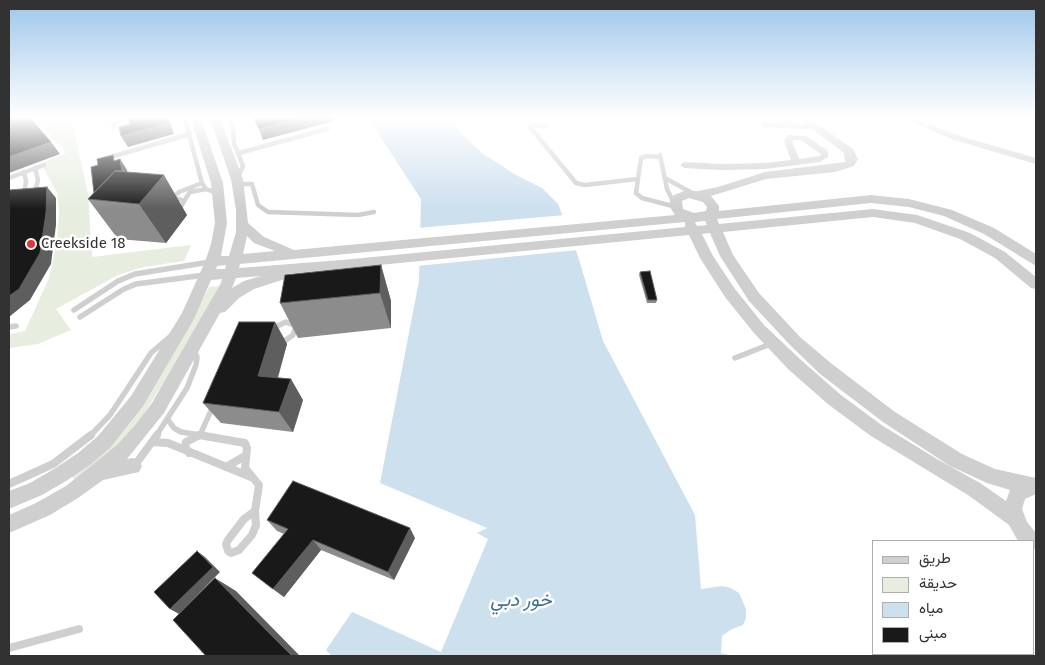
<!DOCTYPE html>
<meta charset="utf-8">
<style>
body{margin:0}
#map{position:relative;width:1045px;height:665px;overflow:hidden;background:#fff;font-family:"Fira Sans",Vazirmatn,sans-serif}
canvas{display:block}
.frame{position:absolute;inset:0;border:10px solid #323232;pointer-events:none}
.legend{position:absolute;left:872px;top:540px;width:162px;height:115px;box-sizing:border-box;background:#fff;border:1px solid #adadad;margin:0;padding:6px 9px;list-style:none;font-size:15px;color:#323232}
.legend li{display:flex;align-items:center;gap:10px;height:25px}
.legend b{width:25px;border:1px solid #adadad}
</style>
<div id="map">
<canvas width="1045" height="665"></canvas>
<div class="frame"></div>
<ul class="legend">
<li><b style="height:6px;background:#cfcfcf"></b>طريق</li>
<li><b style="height:14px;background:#e7eee0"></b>حديقة</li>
<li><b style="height:14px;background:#cce0ee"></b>مياه</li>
<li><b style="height:14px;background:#191919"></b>مبنى</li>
</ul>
</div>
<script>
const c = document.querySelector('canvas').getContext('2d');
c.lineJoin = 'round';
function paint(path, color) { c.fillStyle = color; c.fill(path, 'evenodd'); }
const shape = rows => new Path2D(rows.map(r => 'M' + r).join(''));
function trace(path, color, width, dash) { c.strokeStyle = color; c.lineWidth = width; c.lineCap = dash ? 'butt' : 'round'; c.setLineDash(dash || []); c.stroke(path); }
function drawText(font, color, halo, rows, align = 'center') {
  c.font = font + ' "Fira Sans",Vazirmatn,sans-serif'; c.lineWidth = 5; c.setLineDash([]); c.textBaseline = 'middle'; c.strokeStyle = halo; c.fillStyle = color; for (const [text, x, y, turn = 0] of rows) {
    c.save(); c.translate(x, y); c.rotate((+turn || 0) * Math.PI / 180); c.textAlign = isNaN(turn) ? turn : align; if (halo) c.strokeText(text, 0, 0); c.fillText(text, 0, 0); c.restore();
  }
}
const green = shape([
 [26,116,71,116,88,194,92,257,191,245,184,261,144,267,118,275,56,309,71,330,38,344,9,348,9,334,25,331,49,278,57,241,59,211,57,193,41,163,66,153,43,127],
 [219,286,188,345,136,426,114,451,76,481,71,476,197,310,209,287]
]);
const water = shape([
 [367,116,451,116,461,133,482,153,516,175,542,188,558,204,578,256,603,341,695,515,701,589,722,586,731,588,739,593,746,609,746,618,743,625,732,629,722,636,721,653,732,656,332,656,326,650,352,612,441,652,488,539,477,533,487,528,380,483,419,281,421,199]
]);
const pier = shape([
 [565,215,578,250,417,266,418,228]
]);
const serviceFar2 = shape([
 [184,116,202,183,206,189,219,194],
 [228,116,233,128,234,143,243,166,237,179],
 [773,116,782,126],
 [786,123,797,116],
 [764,125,816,127],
 [546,126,533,125,530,127,576,183,585,185,637,179],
 [113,127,115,122,138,116],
 [239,153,327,129],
 [660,155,667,189,675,205],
 [114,156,190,134],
 [660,157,647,156,641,158,636,193,642,198,676,207],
 [24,172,26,181,24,196],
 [9,178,44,165],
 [665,178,694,194],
 [238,184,252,184,258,205,268,212,358,215,374,212],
 [34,195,38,180,35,168],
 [171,199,179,192,202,183],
 [179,199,184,201,181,207,174,210,166,208,169,201,179,199],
 [184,201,190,192,206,189]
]);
const serviceFar1 = shape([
 [74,310,118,281,135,274,210,262],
 [80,317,124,289,136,284,205,275],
 [9,327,16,326],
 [271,329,286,322,296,326,293,335,286,340,279,340],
 [735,358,773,343],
 [168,420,174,428,181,432,206,436],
 [90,436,110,415,151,353,172,335],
 [156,436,187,388,196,365,197,357,194,351],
 [197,436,200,435,213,406]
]);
const service = shape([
 [199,435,245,443,247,448,245,468,259,485,255,511],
 [153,442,168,443,251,477],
 [189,453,185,446,186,442,200,435],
 [135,465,157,435],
 [226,467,245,456],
 [9,484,53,464,91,435],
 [255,511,256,525,252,535,239,550,231,553,228,551,226,544,228,540,244,519,255,511],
 [9,648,79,629]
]);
const minor = shape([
 [898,116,908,116,960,136,1036,158,1036,164,954,140,898,116],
 [788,135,806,136,828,151,828,157,820,162,765,169,722,170,684,168,680,165,684,162,722,164,765,163,791,160,784,141,788,135],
 [793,140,801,140,821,154,820,156,799,159,792,141,793,140]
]);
const tertiary = shape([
 [190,116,200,116,223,183,227,223,221,256,229,256,236,232,236,210,231,179,209,116,219,116,243,179,248,223,264,237,294,250,675,215,670,207,670,201,674,195,684,191,698,191,718,187,765,172,845,162,844,153,795,116,806,116,853,149,858,159,854,166,835,172,766,179,711,196,719,206,719,211,871,195,909,199,952,210,994,228,1036,254,1036,266,984,234,944,216,909,207,871,203,717,219,719,224,873,209,917,215,970,233,1005,252,1036,277,1036,289,1031,288,995,258,960,239,915,223,873,217,723,232,733,255,759,293,800,337,832,364,895,412,962,454,995,469,1036,478,1036,494,1025,499,1022,509,1027,522,1036,533,1036,548,1034,549,1034,541,1018,541,1009,525,968,495,871,436,829,405,789,370,754,333,725,297,700,258,689,235,286,274,285,279,254,289,239,298,225,312,220,313,164,413,127,459,133,458,139,460,142,466,139,472,103,480,78,498,50,515,9,533,9,515,36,503,66,486,117,445,136,424,152,403,221,283,222,279,211,280,194,319,143,406,110,448,90,465,66,481,42,495,9,509,9,491,30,483,54,469,78,453,98,436,131,396,182,313,205,262,211,244,215,223,211,183,190,116],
 [689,198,703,202,707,207,706,211,694,213,683,209,682,201,689,198],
 [705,221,707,225,697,226,695,222,705,221],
 [685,222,685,227,342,260,239,268,240,264,685,222],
 [710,233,720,256,749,301,790,345,820,374,883,422,950,466,987,483,1010,490,1006,501,980,483,937,459,883,426,841,395,801,360,764,325,735,289,713,256,702,234,710,233],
 [247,236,254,243,275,251,243,254,247,236],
 [226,265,225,269,216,269,217,266,226,265],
 [261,276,244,281,232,288,236,278,261,276]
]);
const wall = shape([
 [120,159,127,170,127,172,187,215,166,243,118,239,88,199,94,193,117,160],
 [381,265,391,301,391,328,298,338,280,303],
 [640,272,657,300,656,303,647,303,639,275],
 [275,322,287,344,278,378,303,400,293,432,221,423,203,403],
 [267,520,415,538,394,580,321,550,284,597,252,573,284,534,277,531]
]);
const shadedWall = shape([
 [165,116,168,116,174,134,128,147,121,136],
 [307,116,332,116,334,121,263,140,259,129],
 [51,142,60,154,9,173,9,157],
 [120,159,127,170,132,203,118,202],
 [164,175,187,215,166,243,139,204],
 [47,187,56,198,56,225,51,264,30,300,9,317,9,296],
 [381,265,391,301,391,328,380,293],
 [275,322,287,344,272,397,258,376],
 [291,379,303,400,293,432,279,412],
 [410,528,415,538,394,580,388,572],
 [313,540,321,550,284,597,273,589],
 [197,551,205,557,220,572,179,614,170,609],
 [215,578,236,591,300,656,292,656]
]);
const building = shape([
 [9,116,25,116,32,120,51,142,9,157,9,116],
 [128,116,165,116,168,123,121,136,119,127,130,124,128,116],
 [253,116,307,116,259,129,253,116],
 [113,155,114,161,120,159,122,171,115,171,94,193,91,167,98,165,97,159,113,155],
 [115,171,164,175,139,204,88,199,115,171],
 [47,187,46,213,40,253,19,289,9,296,9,190,47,187],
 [381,265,380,293,280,303,285,275,381,265],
 [650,271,657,300,648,300,640,272,650,271],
 [239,322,275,322,258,376,291,379,279,412,203,403,239,322],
 [293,481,410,528,388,572,313,540,273,589,252,573,288,529,267,520,293,481],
 [197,551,213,567,170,609,154,592,197,551],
 [215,578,292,656,206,656,173,620,215,578]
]);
const markers = [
 [31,244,5,"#ea323a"]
];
const poiNames = [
 ["Creekside 18",41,244]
];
const nearWaternames = [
 ["خور دبي",521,601]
];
paint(green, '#e7eee0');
paint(water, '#cce0ee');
paint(pier, '#fff');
trace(serviceFar2, '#cfcfcf', 4.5);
trace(serviceFar1, '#cfcfcf', 5.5);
trace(service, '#cfcfcf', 8);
paint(minor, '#cfcfcf');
paint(tertiary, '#cfcfcf');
paint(wall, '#8c8c8c');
paint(shadedWall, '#5e5e5e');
paint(building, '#191919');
trace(building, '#5e5e5e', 1);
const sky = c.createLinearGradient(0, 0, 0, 209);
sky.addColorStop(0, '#9dc6ea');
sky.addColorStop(0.56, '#fff');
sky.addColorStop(1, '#ffffff00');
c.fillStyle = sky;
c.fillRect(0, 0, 1045, 209);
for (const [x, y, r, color] of markers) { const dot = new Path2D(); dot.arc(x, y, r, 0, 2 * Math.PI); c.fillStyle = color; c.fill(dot); trace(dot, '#fff', 2); }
drawText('15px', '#323232', '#fff', poiNames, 'left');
drawText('italic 19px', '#3c7197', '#fff', nearWaternames);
</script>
